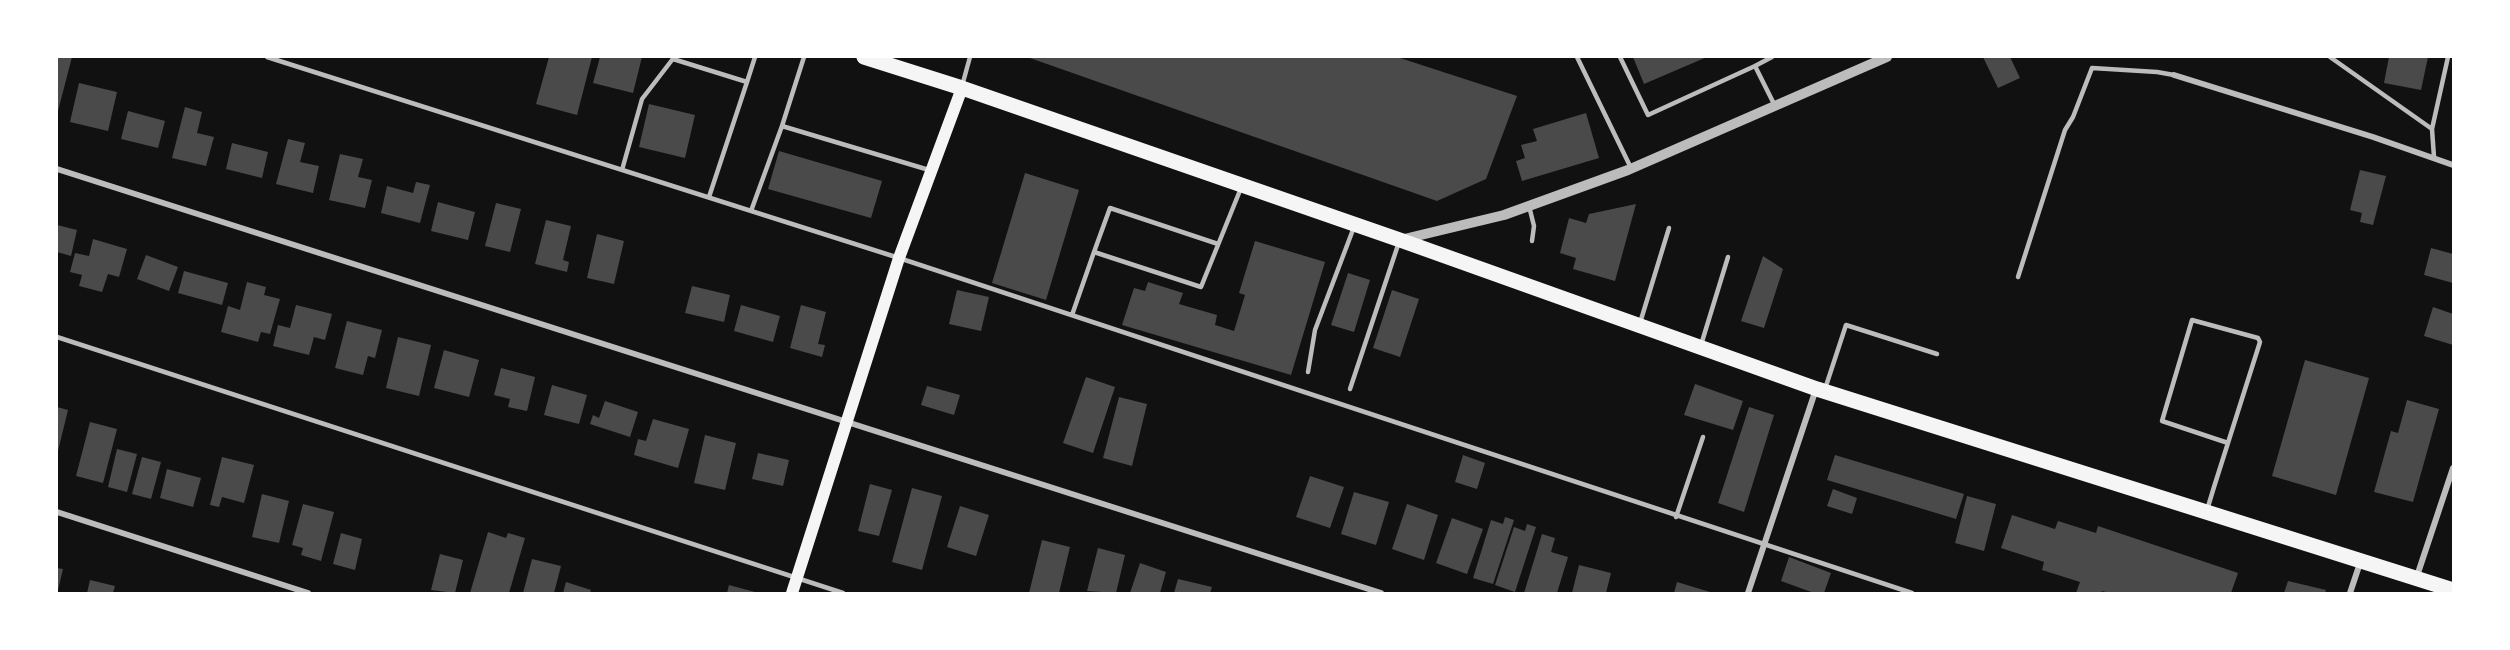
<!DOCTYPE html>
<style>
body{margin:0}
#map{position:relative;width:2510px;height:650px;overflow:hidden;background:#111;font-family:"Open Sans",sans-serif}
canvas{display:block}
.frame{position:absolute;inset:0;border:58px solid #fff;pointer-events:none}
</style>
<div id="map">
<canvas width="2510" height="650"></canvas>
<div class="frame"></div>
</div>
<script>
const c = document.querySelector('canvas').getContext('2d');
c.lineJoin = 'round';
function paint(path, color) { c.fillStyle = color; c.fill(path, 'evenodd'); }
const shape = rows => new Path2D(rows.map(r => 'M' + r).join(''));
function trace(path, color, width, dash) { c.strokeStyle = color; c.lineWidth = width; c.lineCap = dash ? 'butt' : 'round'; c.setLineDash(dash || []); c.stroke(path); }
const building = shape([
 [57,57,72,57,58,111,57,111],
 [549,57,592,57,577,115,536,104],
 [600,57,642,57,633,93,593,83],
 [1027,57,1397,57,1517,96,1486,179,1437,201],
 [1633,57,1707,57,1644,84],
 [1983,57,2010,57,2020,78,1998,88],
 [2389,57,2428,57,2421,90,2384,83],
 [79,83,117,92,108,131,70,122],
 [649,104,695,115,685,158,639,147],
 [185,107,202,112,197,133,214,137,206,166,172,158],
 [128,111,165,121,158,148,121,139],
 [1586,113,1599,158,1522,181,1516,161,1525,158,1521,145,1537,141,1533,129],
 [288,139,305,143,300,162,319,166,313,193,276,184],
 [232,143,268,152,262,178,226,169],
 [779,151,882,181,871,218,768,189],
 [340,154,363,159,358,177,372,180,365,208,329,200],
 [2360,170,2386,176,2373,225,2360,222,2362,213,2350,210],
 [1025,173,1079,190,1046,300,992,283],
 [416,182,430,185,420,223,381,213,387,186,413,193],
 [438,202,475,212,468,240,431,231],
 [496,203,521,209,510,252,485,246],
 [1636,204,1615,281,1573,269,1576,258,1560,253,1569,218,1586,223,1589,214],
 [546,220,571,226,563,260,569,262,567,272,535,264],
 [57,225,77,230,71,256,57,252],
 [597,234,624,241,614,284,587,278],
 [93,239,127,249,119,277,108,274,102,292,79,286,82,275,70,272,75,253,89,256],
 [1255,241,1325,262,1291,375,1122,325,1134,288,1145,291,1148,282,1183,293,1179,304,1217,315,1215,325,1234,331,1245,295,1239,293],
 [2431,248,2453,254,2453,283,2424,275],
 [146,255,178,267,169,291,137,279],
 [1763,256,1783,269,1764,328,1741,321],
 [184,271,228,283,222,305,178,293],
 [1348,273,1370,280,1354,332,1331,325],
 [247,282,266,287,264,295,280,299,270,334,261,332,258,342,221,332,228,306,240,310],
 [692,286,730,295,724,322,685,313],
 [957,290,989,297,981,331,949,324],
 [1392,290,1419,299,1400,357,1373,348],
 [296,305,332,314,325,340,314,337,309,355,273,346,278,325,290,328],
 [741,305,780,316,773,342,734,331],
 [801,305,826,312,818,344,825,345,822,357,790,348],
 [2433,307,2453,314,2453,345,2424,336],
 [347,321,382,330,375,358,368,356,363,375,335,368],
 [398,337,431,345,419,396,386,388],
 [444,350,479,360,469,397,434,388],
 [2305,360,2369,378,2336,495,2272,476],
 [501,368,535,377,527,411,508,407,510,399,494,395],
 [1086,377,1115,387,1093,453,1063,443],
 [1695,384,1743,401,1733,430,1684,415],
 [552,385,587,395,579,424,544,415],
 [927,386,960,395,954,415,921,405],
 [1119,397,1147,404,1132,466,1103,458],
 [2407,400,2439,409,2413,502,2374,492,2391,431,2398,433],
 [605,401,638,412,630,437,590,424,593,415,599,418],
 [57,407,68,410,58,451,57,451],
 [1749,407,1774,415,1744,512,1718,503],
 [653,419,689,429,678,468,634,455,638,439,646,441],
 [90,422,117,429,103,483,76,476],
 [705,435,736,443,725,490,694,483],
 [117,449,137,454,127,492,108,487],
 [758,453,789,460,783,486,752,479],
 [1463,455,1485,463,1477,489,1455,482],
 [1835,455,1964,494,1956,519,1827,480],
 [142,457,161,462,151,499,132,494],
 [222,457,254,465,244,503,222,497,219,507,210,505],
 [167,469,201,478,193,507,160,498],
 [1310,476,1344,487,1330,528,1296,517],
 [870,484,892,490,879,536,858,531],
 [912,488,942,496,922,570,892,562],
 [1833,489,1857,498,1852,514,1827,506],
 [1354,492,1389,502,1376,545,1341,534],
 [262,494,289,501,279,543,252,537],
 [1967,496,1996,504,1984,551,1955,543],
 [303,504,334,512,321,561,301,555,303,548,292,545],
 [1407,504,1438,515,1424,560,1392,549],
 [960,506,989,515,976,556,947,547],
 [2012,515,2055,529,2058,521,2096,533,2098,526,2238,573,2231,593,2109,593,2102,591,2101,593,2076,593,2080,582,2042,570,2044,562,2001,548],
 [1505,517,1514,520,1493,584,1473,578,1491,520,1503,524],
 [1452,518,1483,529,1467,574,1436,563],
 [1527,524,1536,527,1515,592,1495,585,1514,527,1525,531],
 [488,532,506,538,508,533,525,538,509,593,470,593],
 [341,533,362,539,355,570,333,564],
 [1542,534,1555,538,1551,552,1568,557,1557,593,1524,593],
 [1042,540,1070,547,1059,593,1029,593],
 [1098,548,1125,555,1116,593,1087,591],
 [440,554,463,560,455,593,431,590],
 [1789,557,1831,573,1824,593,1814,593,1781,581],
 [532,559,561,566,554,593,523,593],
 [1140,563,1166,572,1160,593,1130,593],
 [1579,565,1611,573,1606,593,1572,593],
 [57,568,63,569,58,590,57,590],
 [1178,579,1212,587,1210,593,1174,593],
 [90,580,115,586,113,593,87,593],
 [2288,581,2326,590,2325,593,2284,593],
 [566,582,591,590,590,593,563,593],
 [1677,582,1710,592,1710,593,1674,593],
 [729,585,755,592,755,593,727,593]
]);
const service = shape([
 [267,57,899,258,1912,593],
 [804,57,782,126,929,170],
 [1577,57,1631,168],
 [1620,57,1648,115,1755,66,1775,106],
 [2330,57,2432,129,2434,157],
 [673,59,747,82,755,57],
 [1755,66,1772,57],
 [962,86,970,57],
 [2432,129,2448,57],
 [622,170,642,99,672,60],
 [709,197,747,82],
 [1529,206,1534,226,1532,241],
 [751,211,782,126],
 [1094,252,1110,208,1218,244],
 [2018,277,2065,130,2073,117,2092,68,2157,72,2174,75],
 [1072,315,1094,252,1201,287,1241,188],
 [1640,323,1669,228],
 [57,337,843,593],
 [1701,345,1728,257],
 [1308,372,1315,330,1354,227],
 [1350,389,1399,242],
 [1825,389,1846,325,1937,354],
 [2207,510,2214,487,2260,342,2258,338,2192,320,2162,421,2228,443],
 [1676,517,1703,437]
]);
const minor = shape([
 [2174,75,2373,137,2453,165],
 [57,169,1381,593],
 [57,512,308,593],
 [2416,579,2453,468],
 [1748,593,1816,389],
 [2350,593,2360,563]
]);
const tertiary = shape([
 [1400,240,1504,215,1628,170,1887,57]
]);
const secondary = shape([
 [792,593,899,258,962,88]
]);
const primary = shape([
 [864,57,962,88,1400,240,1817,389,2453,590]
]);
paint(building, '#4a4a4a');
trace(service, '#bcbcbc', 4.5);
trace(minor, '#bcbcbc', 6);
trace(tertiary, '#bcbcbc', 10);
trace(secondary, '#f5f5f5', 12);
trace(primary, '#f5f5f5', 15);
</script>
